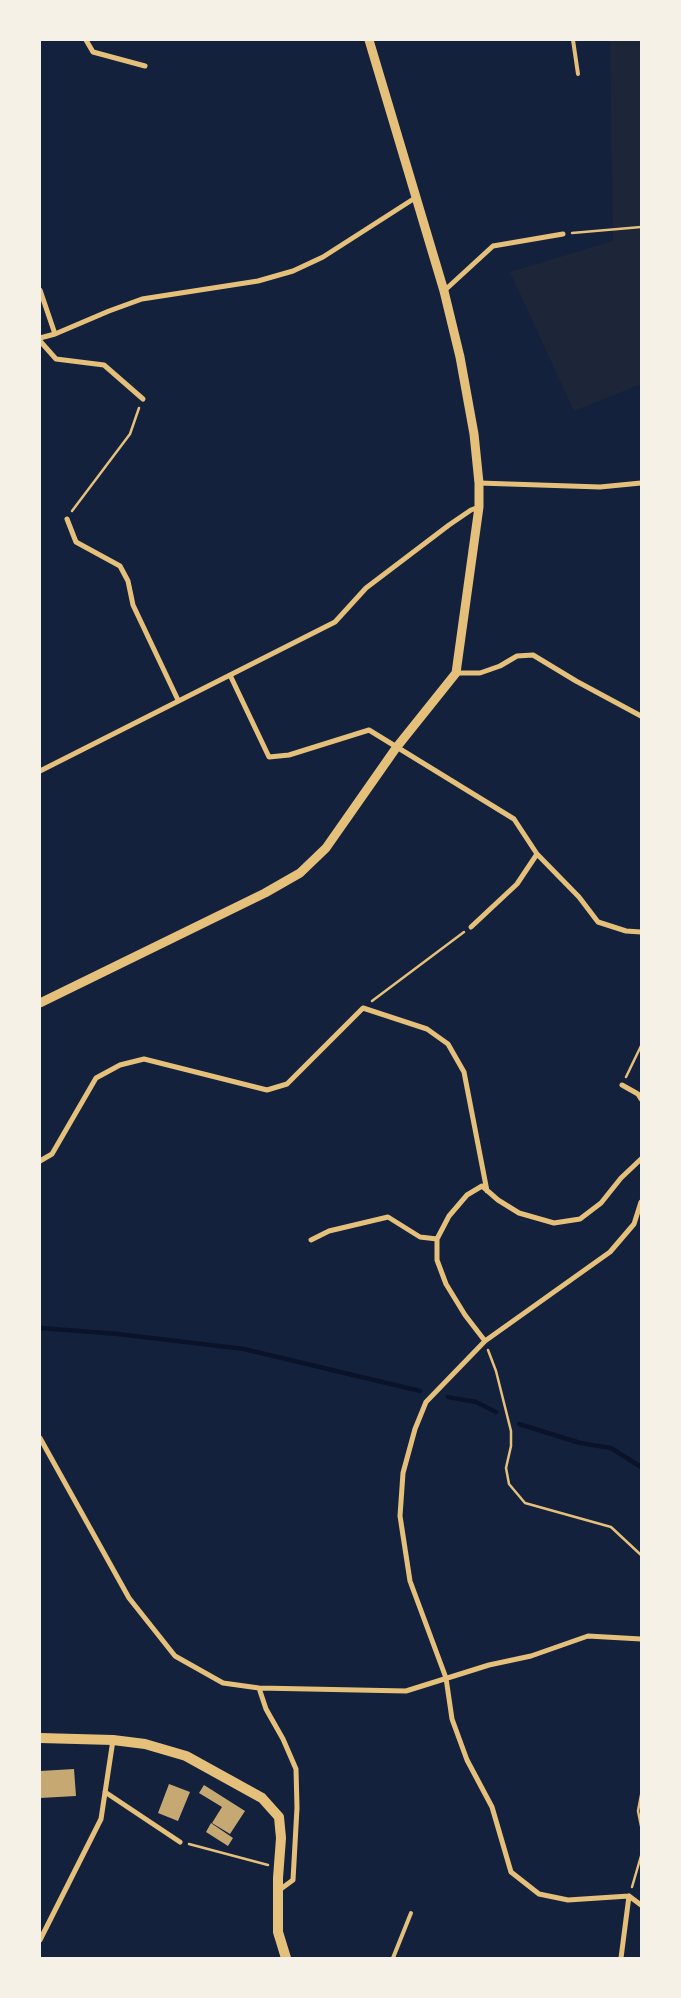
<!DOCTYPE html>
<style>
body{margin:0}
#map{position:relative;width:681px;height:1998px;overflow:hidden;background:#14213d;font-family:Cabin,sans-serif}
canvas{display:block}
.frame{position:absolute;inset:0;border:41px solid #f6f1e7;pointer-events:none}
</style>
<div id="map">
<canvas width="681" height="1998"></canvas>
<div class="frame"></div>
</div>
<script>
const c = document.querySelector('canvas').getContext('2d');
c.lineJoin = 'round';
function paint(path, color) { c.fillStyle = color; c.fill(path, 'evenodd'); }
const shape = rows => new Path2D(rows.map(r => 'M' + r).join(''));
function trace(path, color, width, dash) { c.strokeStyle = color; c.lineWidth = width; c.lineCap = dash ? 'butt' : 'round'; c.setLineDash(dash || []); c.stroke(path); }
const green = shape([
 [610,40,641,40,641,384,574,411,510,272,613,241]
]);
const stream = shape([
 [40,1328,118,1334,244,1349,420,1391],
 [448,1397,476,1402,496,1412],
 [519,1424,580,1443,611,1448,641,1467]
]);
const building = shape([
 [74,1769,76,1796,40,1798,40,1771],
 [169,1784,190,1792,178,1821,158,1813],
 [204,1785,245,1811,230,1834,212,1823,222,1807,199,1793],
 [211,1823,233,1838,228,1846,206,1832]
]);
const path = shape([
 [572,233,641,227],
 [72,511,130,434,139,408],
 [372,1001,464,932],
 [626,1077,641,1046],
 [488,1350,496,1371,511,1431,511,1446,506,1468,509,1484,525,1503,611,1527,641,1555],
 [641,1795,638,1811,641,1826],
 [189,1844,268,1865],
 [632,1887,641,1856]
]);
const service = shape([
 [573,40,578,74],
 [393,1958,411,1913]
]);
const minor = shape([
 [86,40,93,52,145,66],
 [40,290,55,334],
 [444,291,493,246,563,234],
 [40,338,55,334,109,311,142,299,258,281,293,271,323,257,415,198],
 [40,341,56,359,104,365,143,399],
 [479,483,600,487,641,483],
 [67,519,76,542,120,566,128,581,133,605,178,700],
 [456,673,480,673,500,666,517,656,533,655,576,681,641,716],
 [230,675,269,757,289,755,369,730,514,819,537,854,579,897,598,922,626,931,641,932],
 [40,771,335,622,366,588,449,525,471,510,479,507],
 [471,927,517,884,537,854],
 [622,1085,638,1094,641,1099],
 [40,1161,52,1154,96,1078,120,1065,144,1059,267,1090,287,1084,363,1008,427,1029,448,1044,464,1072,487,1191],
 [311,1240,329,1231,388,1217,420,1237,437,1239],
 [485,1341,465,1315,446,1284,437,1260,437,1239,449,1216,467,1195,482,1186,498,1200,519,1213,554,1223,580,1219,601,1203,621,1178,641,1159],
 [40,1438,129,1598,175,1656,223,1683,259,1688,406,1691,489,1665,531,1656,588,1636,641,1639],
 [259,1688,266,1709,283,1739,296,1769,297,1808,293,1880,278,1891],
 [105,1792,180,1842],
 [629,1896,568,1900,539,1894,511,1872,492,1807,467,1760,452,1719,446,1678,410,1581,400,1516,403,1473,415,1429,426,1402,485,1341,610,1252,634,1224,641,1202],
 [629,1896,641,1905],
 [40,1940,101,1819,113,1740],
 [621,1958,629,1896]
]);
const tertiary = shape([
 [40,1003,265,893,300,873,326,848,396,748,456,673,479,507,479,483,474,434,460,357,444,291,369,40]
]);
const secondary = shape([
 [40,1738,113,1740,145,1744,186,1756,262,1798,279,1817,281,1838,278,1878,278,1932,286,1958]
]);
paint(green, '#1d2539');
trace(stream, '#0b132b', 4.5);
paint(building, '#c6a872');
trace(path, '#e5c07b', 2.5);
trace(service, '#e5c07b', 4);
trace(minor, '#e5c07b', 5);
trace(tertiary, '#e5c07b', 9);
trace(secondary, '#e5c07b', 10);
</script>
